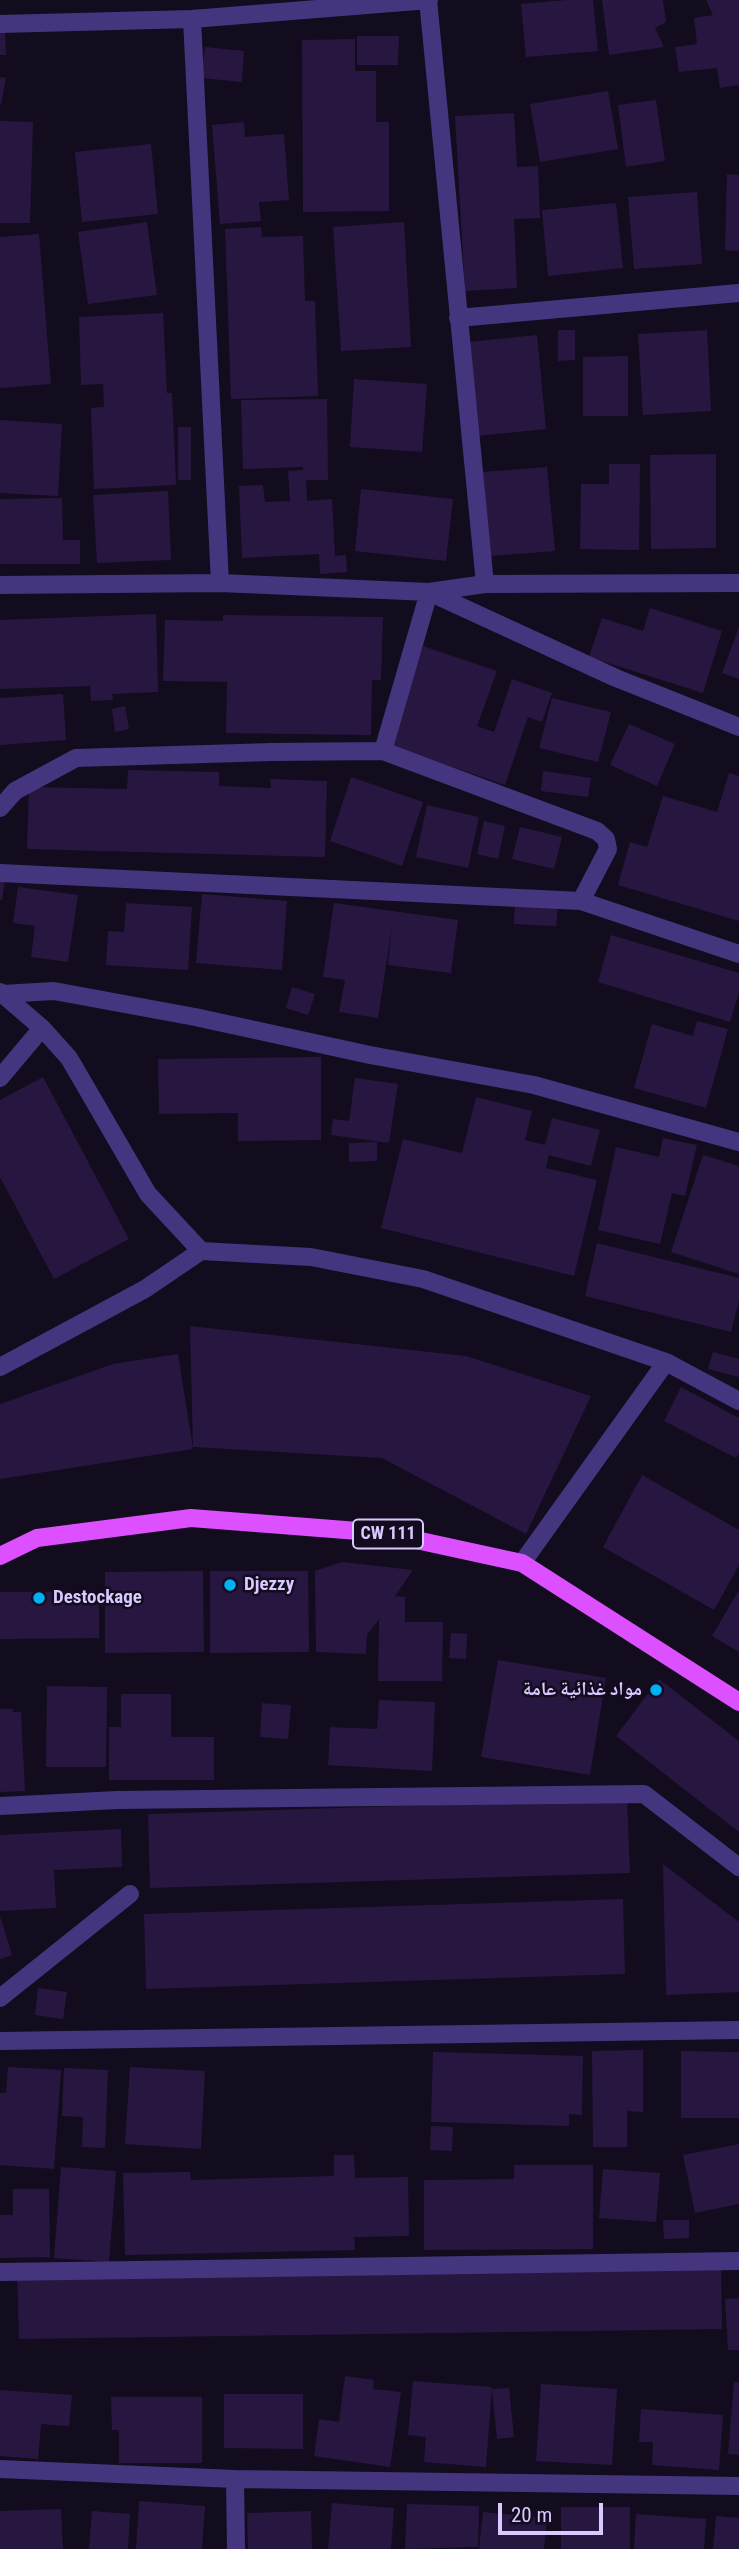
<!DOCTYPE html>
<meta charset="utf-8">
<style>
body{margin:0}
#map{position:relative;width:739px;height:2549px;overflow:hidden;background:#120c1e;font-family:"Roboto Condensed",sans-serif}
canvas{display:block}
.scale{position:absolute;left:498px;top:2503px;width:105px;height:32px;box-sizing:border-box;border:4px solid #d9c9ff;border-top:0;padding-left:9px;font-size:21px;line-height:24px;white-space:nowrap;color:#d9c9ff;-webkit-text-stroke:5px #120c1e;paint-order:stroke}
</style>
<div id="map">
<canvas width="739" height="2549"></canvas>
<div class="scale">20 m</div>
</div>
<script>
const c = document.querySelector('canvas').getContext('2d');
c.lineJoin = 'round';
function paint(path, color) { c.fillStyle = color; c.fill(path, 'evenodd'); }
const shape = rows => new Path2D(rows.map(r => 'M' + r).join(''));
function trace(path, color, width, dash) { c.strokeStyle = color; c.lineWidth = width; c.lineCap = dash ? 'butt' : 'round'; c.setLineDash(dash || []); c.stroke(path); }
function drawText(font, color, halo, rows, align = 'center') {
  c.font = font + ' "Roboto Condensed","Noto Naskh Arabic",sans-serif'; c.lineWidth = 5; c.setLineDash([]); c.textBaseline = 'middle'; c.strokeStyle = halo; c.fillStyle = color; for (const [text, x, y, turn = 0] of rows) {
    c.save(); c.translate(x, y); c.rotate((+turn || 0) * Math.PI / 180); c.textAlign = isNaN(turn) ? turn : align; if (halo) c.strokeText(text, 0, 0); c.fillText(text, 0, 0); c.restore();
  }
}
const building = shape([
 [567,0,593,0,598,51,526,57,521,4],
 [602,0,663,0,666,22,655,28,664,47,609,55],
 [706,0,739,0,739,85,720,88,717,68,679,72,675,47,697,44,694,18,713,15],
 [0,32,5,32,6,55,0,55],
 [357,36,399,36,398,65,357,65],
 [355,39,355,71,376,71,376,122,389,122,389,211,303,212,302,40],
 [205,47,244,51,242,82,201,78],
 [0,77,6,78,1,105,0,105],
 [608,91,618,149,540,162,530,104],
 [656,100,665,161,626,167,618,105],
 [514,113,517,167,538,166,540,218,514,219,517,288,465,291,455,116],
 [0,121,33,122,30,223,0,223],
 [244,122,245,137,284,134,289,200,259,202,261,221,220,224,212,125],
 [151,144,158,214,82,222,75,152],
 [727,174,739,175,739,251,725,250],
 [697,192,702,264,634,269,628,197],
 [616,203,623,268,548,276,542,210],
 [147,222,157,295,88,304,78,232],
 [404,222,411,347,341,351,333,227],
 [261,227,262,237,303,236,305,301,315,301,318,396,231,399,225,229],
 [39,234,51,384,0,388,0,237],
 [163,313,167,393,172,393,176,485,94,489,91,408,104,407,103,384,81,385,79,317],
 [558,330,575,330,575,360,558,361],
 [707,330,711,411,643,415,638,334],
 [537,335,546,429,477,436,468,342],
 [628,356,628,416,583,416,583,357],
 [354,379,427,384,422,452,350,447],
 [327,399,328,480,306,480,307,501,332,499,335,556,346,555,347,572,320,574,319,554,242,558,239,486,263,485,265,502,290,501,288,471,303,470,303,467,243,469,241,400],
 [0,420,62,424,58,496,0,493],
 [178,427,191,427,191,480,178,480],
 [716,454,716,548,651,549,650,455],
 [609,464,640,464,639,550,580,549,581,484,609,484],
 [547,467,555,551,490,556,483,472],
 [361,489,453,499,446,561,355,551],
 [168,491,171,560,97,563,93,495],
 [62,498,63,540,80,540,80,564,0,564,0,499],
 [650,608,722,631,703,693,589,657,602,618,643,631],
 [156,614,158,692,112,694,113,700,91,701,90,686,0,689,0,620],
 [223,615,383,617,381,680,372,680,371,735,226,733,227,682,163,681,165,620,223,621],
 [739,627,739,679,722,673],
 [423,646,497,671,477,726,494,732,512,679,552,693,542,722,528,717,505,785,389,745],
 [63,694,66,740,0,745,0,698],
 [552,698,611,712,598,762,539,748],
 [125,706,129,729,115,732,112,709],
 [629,724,675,744,657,786,610,765],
 [128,770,219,772,219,786,271,788,270,779,327,781,325,857,27,849,29,787,127,789],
 [543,771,591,778,588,797,541,791],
 [729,773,739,776,739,921,618,885,630,842,647,847,663,796,717,812],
 [351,777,423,802,402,866,330,841],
 [427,805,479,817,468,868,416,857],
 [484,821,505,826,498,859,477,854],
 [520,827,562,837,554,869,512,859],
 [0,878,5,879,2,900,0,900],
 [18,887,78,895,68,962,31,957,35,926,13,923],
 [202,894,287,901,282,970,196,963],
 [515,902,558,905,556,926,514,924],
 [126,903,192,907,188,970,106,965,108,931,124,932],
 [334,903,458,920,451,973,388,965,392,927,378,1018,339,1012,345,980,323,977],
 [611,935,739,973,739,992,730,1022,598,982],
 [292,987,315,994,308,1015,286,1008],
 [697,1021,728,1029,706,1108,634,1088,652,1024,693,1036],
 [321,1057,321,1140,238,1141,238,1113,159,1114,158,1059],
 [43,1077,129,1239,54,1279,0,1177,0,1100],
 [355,1078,398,1084,389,1143,331,1135,333,1119,349,1121],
 [476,1097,532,1111,525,1140,545,1145,552,1118,600,1130,591,1166,549,1155,546,1168,597,1180,574,1276,381,1228,403,1139,462,1153],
 [663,1138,697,1145,685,1196,672,1193,660,1244,598,1230,616,1147,659,1157],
 [377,1142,377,1161,349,1162,349,1143],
 [703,1155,739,1166,739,1274,671,1252],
 [597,1243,739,1278,739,1300,731,1332,585,1296],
 [190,1326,466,1356,591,1396,526,1534,382,1458,193,1447],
 [713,1352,739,1359,739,1377,708,1369],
 [178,1354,193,1449,0,1479,0,1404,113,1364],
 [681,1387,739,1418,739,1453,736,1458,664,1421],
 [642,1475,739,1530,739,1565,714,1610,603,1547],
 [342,1562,413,1570,395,1596,405,1597,405,1622,443,1622,442,1681,378,1681,379,1619,367,1635,366,1654,316,1652,315,1571],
 [203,1571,204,1652,105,1653,105,1572],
 [210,1571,308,1571,309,1652,210,1653],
 [739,1590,739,1652,712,1636],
 [0,1592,99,1592,99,1638,0,1639],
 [451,1633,467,1634,466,1659,449,1658],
 [498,1660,606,1678,590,1775,481,1757],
 [659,1679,739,1741,739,1832,616,1736],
 [47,1686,107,1687,106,1767,46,1767],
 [121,1694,171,1694,171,1737,214,1737,214,1780,109,1780,109,1727,121,1727],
 [379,1700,435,1702,432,1771,328,1765,330,1727,377,1729],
 [262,1703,291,1705,288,1739,260,1737],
 [0,1709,13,1709,13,1712,21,1712,25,1791,0,1792],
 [627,1799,630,1873,150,1888,148,1814],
 [121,1829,122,1867,54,1870,56,1908,0,1911,0,1835],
 [663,1864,739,1922,739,1992,666,1995],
 [623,1899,625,1974,146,1989,144,1914],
 [0,1916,12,1955,0,1959],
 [38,1988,67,1992,63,2019,35,2015],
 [643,2050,643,2112,627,2111,627,2147,593,2147,592,2051],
 [681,2051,739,2052,739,2118,681,2118],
 [433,2052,583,2056,582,2115,569,2114,569,2126,431,2122],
 [8,2067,61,2070,54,2169,0,2165,0,2093,6,2093],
 [130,2067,205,2071,201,2149,125,2144],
 [64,2068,108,2070,105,2148,82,2147,83,2117,62,2116],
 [431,2126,453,2127,452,2151,430,2150],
 [739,2144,739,2204,695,2213,683,2155],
 [334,2155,354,2155,355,2178,408,2177,409,2236,354,2237,355,2250,125,2255,123,2173,190,2172,191,2180,334,2176],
 [514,2165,593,2165,593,2249,424,2250,424,2180,514,2179],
 [61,2167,116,2171,109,2262,54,2258],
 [603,2169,660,2173,656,2222,599,2218],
 [13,2189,49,2189,50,2257,0,2258,0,2215,13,2215],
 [663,2220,689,2220,689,2238,664,2239],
 [721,2261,722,2329,19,2339,17,2271],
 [739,2298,739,2350,728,2350,725,2299],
 [345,2376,374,2380,373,2389,401,2392,390,2467,314,2456,319,2419,339,2422],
 [413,2381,492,2387,486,2467,424,2462,426,2437,408,2435],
 [734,2382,739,2382,739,2455,728,2454],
 [541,2384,617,2389,612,2465,536,2461],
 [509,2388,514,2437,497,2439,492,2389],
 [0,2390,72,2395,69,2426,41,2424,38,2459,0,2456],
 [224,2394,303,2394,303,2449,224,2448],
 [111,2397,202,2397,202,2463,119,2463,119,2430,112,2430],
 [641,2409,723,2415,719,2470,652,2465,653,2442,639,2442],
 [139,2501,205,2506,202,2549,136,2549],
 [332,2503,394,2508,391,2549,328,2549],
 [407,2504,479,2506,478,2547,405,2549],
 [561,2507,630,2507,630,2549,561,2549],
 [61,2509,63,2549,0,2549,0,2511],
 [92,2511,130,2514,128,2549,89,2549],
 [311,2511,312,2549,248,2549,247,2513],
 [483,2512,547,2518,544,2549,479,2549],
 [636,2514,706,2519,704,2549,634,2549],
 [716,2516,739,2518,739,2549,713,2549]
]);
const minor = shape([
 [428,0,485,584],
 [192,19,220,583],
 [0,24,192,19,429,0],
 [458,318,739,293],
 [0,585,220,583,429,592,485,584,739,583],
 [383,751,429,592,616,678,739,727],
 [0,808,15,791,76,758,272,752,383,751,597,831,606,839,608,849,581,901],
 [0,873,581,901,739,954],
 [0,992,42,1028,69,1058,148,1194,201,1251,311,1257,423,1279,666,1362,739,1401],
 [2,994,54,991,195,1017,370,1055,534,1085,739,1142],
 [0,1078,42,1028],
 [0,1367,145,1289,201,1251],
 [522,1563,666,1362],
 [0,1806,117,1800,644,1794,739,1867],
 [0,1998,130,1894],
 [0,2041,739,2030],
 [0,2272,739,2261],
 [0,2469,235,2479,739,2486],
 [235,2479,236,2549]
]);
const primary = shape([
 [0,1556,37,1538,191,1518,384,1533,522,1563,739,1702]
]);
const markers = [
 [230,1585,7,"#00b0f4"],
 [39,1598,7,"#00b0f4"],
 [656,1690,7,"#00b0f4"]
];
const shields = [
 [388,1534,70]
];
const shieldNames = [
 ["CW 111",388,1534]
];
const poiNames = [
 ["Djezzy",244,1585],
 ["Destockage",53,1598],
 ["مواد غذائية عامة",642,1690,"right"]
];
paint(building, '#271740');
trace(minor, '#45357e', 18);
trace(primary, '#dd50ff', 18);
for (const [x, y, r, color] of markers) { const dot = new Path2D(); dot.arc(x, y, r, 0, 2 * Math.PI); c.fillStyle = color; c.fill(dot); trace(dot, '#120c1e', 2.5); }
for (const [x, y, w] of shields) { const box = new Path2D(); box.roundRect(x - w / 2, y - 14.5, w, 29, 5); c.fillStyle = '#120c1e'; c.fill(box); trace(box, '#d9c9ff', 2); }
drawText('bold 18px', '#d9c9ff', null, shieldNames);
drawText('bold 19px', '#d9c9ff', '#120c1e', poiNames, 'left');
</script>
